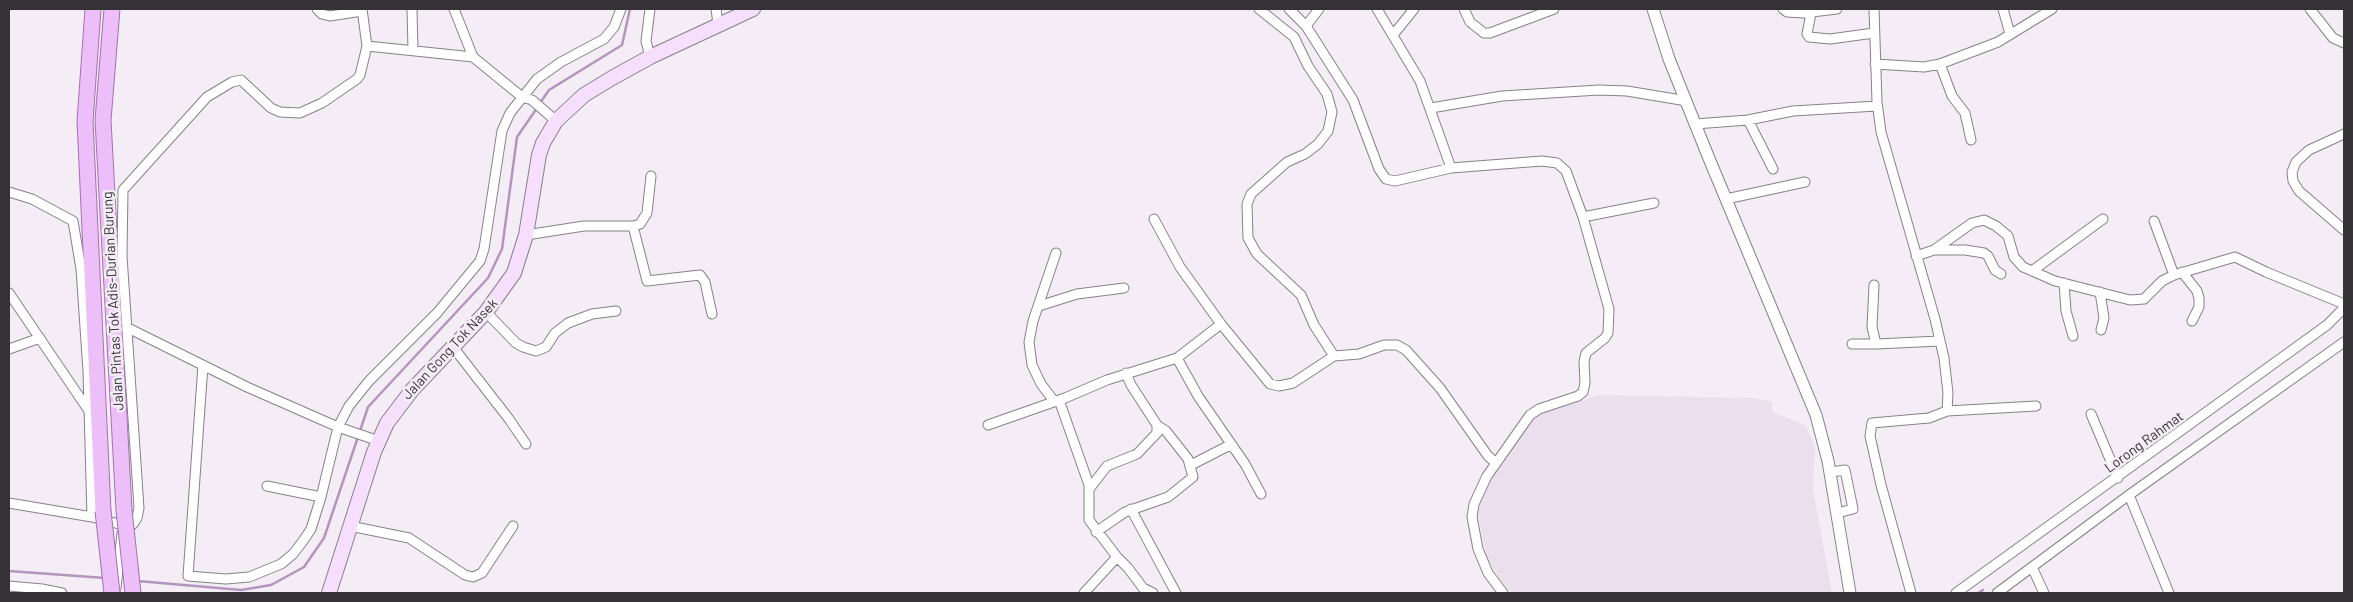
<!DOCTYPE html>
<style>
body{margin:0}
#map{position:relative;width:2353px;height:602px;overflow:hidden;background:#f4edf5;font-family:Barlow,sans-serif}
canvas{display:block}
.frame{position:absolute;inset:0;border:10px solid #353235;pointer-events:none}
</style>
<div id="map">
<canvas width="2353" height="602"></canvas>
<div class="frame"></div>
</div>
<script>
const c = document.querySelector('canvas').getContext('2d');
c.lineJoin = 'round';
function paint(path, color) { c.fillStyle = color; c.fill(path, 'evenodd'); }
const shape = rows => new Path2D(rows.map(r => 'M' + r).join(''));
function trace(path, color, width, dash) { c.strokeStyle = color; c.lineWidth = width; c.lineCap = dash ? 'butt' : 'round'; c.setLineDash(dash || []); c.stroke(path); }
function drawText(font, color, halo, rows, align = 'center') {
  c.font = font + ' Barlow,sans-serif'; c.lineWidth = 5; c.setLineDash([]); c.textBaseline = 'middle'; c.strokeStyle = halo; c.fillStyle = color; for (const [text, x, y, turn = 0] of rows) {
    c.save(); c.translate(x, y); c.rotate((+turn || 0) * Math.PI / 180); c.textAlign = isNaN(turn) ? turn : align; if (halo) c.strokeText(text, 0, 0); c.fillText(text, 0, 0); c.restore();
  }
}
const built = shape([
 [1599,395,1753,398,1772,402,1772,412,1805,425,1815,446,1813,490,1832,593,1513,593,1507,589,1487,559,1477,510,1490,476,1538,415]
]);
const stream = shape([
 [540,103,549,90,622,45,630,9],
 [9,571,105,578],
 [138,581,241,590,271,585,304,567,324,538,368,407,488,278,502,249,517,137,537,108],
 [1978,593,1983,590]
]);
const minor = shape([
 [317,9,322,14,330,16,362,11],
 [362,9,367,46,473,57],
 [412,9,413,50],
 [454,9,473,57,522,97,532,100,556,121],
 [716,9,718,24],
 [1259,9,1294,37,1308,66,1327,94,1332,112,1328,131,1318,144,1305,154,1287,162,1251,194,1247,204,1248,238,1257,254,1301,295,1314,325,1334,356],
 [1289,9,1306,26,1353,100,1379,169,1386,179,1395,181,1451,168,1542,161,1557,163,1566,171,1583,217,1609,309,1608,333,1605,338,1586,353,1584,362,1585,383,1583,392,1578,396,1539,409,1530,415,1487,476,1474,504,1472,517,1478,549,1488,573,1503,593],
 [1377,9,1420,81,1451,168],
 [1464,9,1470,22,1484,33,1490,33,1554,9],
 [1783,9,1787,12,1803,13,1837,9],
 [1874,9,1877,102,1881,132,1935,319,1944,358,1948,393,1947,411,1929,418,1872,423,1870,436,1881,485,1911,593],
 [2003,9,2010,34],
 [2310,9,2333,38,2344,43],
 [1811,13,1807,34,1809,37,1830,39,1874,33],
 [1306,26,1319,9],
 [1393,35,1414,9],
 [650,57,646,41,650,9],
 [1875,64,1924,67,1940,64,1998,42,2052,9],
 [1940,64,1952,96,1965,113,1971,140],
 [1431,108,1502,96,1599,90,1627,91,1687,101],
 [1748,120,1773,169],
 [1695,124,1748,120,1793,111,1877,106],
 [2344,134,2309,150,2296,162,2292,172,2293,181,2299,191,2344,230],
 [9,192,32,199,73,221,81,269,88,371,92,517],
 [1726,199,1805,182],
 [1583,217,1654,203],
 [1154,219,1180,267,1221,324,1270,384,1279,386,1293,383,1334,356,1359,354,1384,345,1397,345,1406,350,1440,388,1488,456,1496,463],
 [2154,221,2174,275],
 [633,226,647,281,700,275,705,282,712,314],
 [526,235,584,226,633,226,640,224,647,213,651,176],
 [1934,250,1965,250,1984,253,1988,256,1995,270,2001,274],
 [1916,256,1934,250,1972,223,1984,220,1996,226,2008,236,2014,257,2023,267,2055,281,2130,300,2144,299,2162,281,2174,275,2235,257,2266,272,2344,304],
 [2032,271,2103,219],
 [2182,272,2197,291,2199,298,2199,307,2192,321],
 [2064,283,2066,311,2073,336],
 [1874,285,1872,327,1876,344,1940,341],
 [2100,292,2104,318,2101,330],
 [9,293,89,411],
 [1039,306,1077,294,1124,288],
 [486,312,516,343,523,347,536,351,546,347,555,333,568,323,592,314,616,311],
 [128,328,247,387,338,427,379,441],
 [1852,344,1876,344],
 [453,347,509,419,526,444],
 [9,349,40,338],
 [1177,358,1198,396,1245,464,1261,494],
 [203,365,188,576,226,579,249,577,281,564,293,554,303,541,311,529,321,497,338,427,349,406,369,381,437,313,480,261,484,249,502,131,510,113,537,79,561,62,604,39,614,27,621,9],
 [1059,400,1089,485,1089,520,1117,557,1084,593],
 [1054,401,1041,384,1032,365,1029,342,1033,321,1056,253],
 [1947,411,2036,406],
 [2091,414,2118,478],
 [988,425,1065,398,1107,380,1177,358,1221,324],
 [1191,465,1230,445],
 [1830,472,1845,470,1853,509,1837,513],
 [267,486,321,497],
 [1090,488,1107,466,1137,454,1157,433,1157,425,1131,385,1126,373],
 [2129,495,2169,593],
 [9,503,92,517,123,525,116,588],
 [1131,509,1176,593],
 [124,526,129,527,133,524,137,518,139,508,122,256,123,190,207,97,232,82,241,80,271,108,280,112,300,113,322,103,357,79,360,75,367,46],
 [350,526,409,538,465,575,473,577,482,573,513,526],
 [1096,532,1125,512,1168,497,1193,477,1188,459,1166,431,1157,425],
 [1117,557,1128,568,1143,588,1153,593],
 [2032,567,2044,593],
 [9,586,42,589,62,593],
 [1956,593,2327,325,2344,308],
 [1997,593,2129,495,2344,342]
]);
const tertiary = shape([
 [1653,9,1669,59,1708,156,1816,415,1828,461,1850,593]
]);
const secondary = shape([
 [329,593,374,452,387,423,412,390,486,312,514,273,526,235,539,155,543,143,556,121,584,95,612,78,650,57,753,9]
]);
const primary = shape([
 [93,9,85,121,103,511],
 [112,9,103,120,124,510]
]);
const primaryBridge = shape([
 [124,510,133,593],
 [103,511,112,593]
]);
const streetNames = [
 ["Jalan Pintas Tok Adis-Durian Burung",113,301,-93],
 ["Jalan Gong Tok Nasek",450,349,-47],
 ["Lorong Rahmat",2144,442,-36]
];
paint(built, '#ebdfee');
trace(stream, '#b594be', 2.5);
trace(minor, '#878189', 11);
trace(tertiary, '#878189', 13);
trace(secondary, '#878189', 16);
trace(primary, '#a572b1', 17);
trace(minor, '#fff', 9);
trace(tertiary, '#fff', 11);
trace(secondary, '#f6dffc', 14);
trace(primary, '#edbff8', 15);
trace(primaryBridge, '#a572b1', 17, []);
trace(primaryBridge, '#edbff8', 15);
drawText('14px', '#353235', '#f4edf5', streetNames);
</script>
